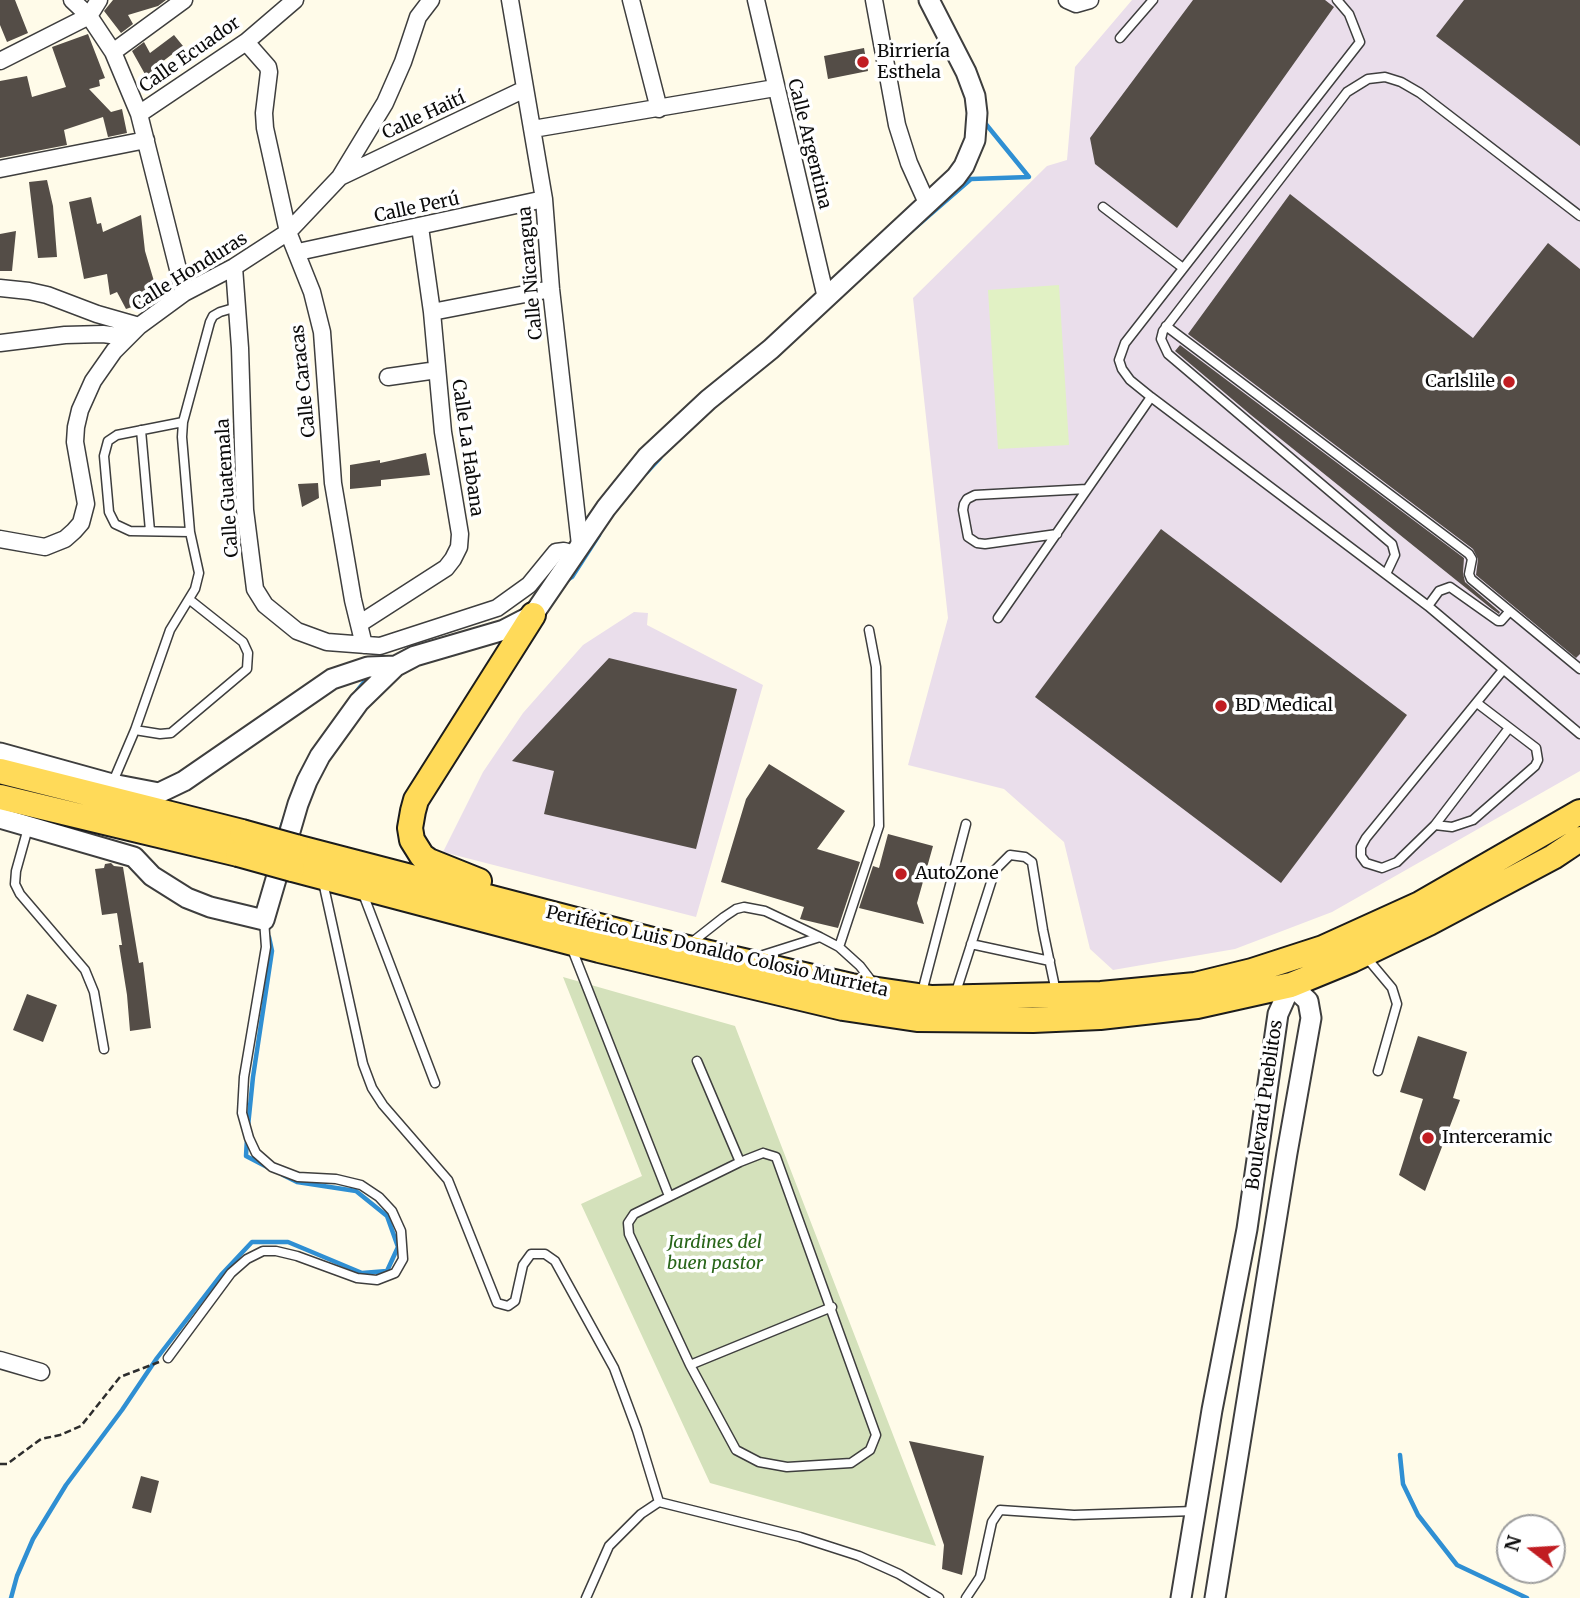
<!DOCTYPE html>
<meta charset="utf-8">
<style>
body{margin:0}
#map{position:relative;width:1580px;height:1598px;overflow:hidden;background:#fffbe9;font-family:Merriweather,serif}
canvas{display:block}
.north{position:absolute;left:1496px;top:1514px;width:70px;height:70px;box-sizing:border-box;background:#fff;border:2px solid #9d9d9d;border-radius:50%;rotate:287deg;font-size:19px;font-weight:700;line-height:28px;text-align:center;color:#0b0b0b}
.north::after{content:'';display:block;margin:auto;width:24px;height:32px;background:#c11d22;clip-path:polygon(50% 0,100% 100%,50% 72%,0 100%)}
</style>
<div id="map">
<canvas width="1580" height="1598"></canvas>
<div class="north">N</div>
</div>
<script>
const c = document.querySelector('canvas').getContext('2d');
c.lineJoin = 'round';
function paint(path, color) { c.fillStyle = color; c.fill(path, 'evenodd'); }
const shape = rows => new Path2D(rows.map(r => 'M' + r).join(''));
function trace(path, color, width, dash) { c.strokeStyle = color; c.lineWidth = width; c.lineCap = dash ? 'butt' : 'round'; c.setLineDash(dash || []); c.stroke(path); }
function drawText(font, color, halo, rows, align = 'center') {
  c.font = font + ' Merriweather,serif'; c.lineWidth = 7; c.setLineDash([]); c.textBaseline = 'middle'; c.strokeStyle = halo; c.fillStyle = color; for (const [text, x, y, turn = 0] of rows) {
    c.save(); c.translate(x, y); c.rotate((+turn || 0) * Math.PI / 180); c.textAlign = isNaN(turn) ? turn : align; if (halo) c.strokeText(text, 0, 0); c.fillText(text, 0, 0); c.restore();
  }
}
const industrial = shape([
 [1132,0,1580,0,1580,771,1332,912,1235,949,1113,970,1090,949,1064,842,1004,789,908,765,948,618,913,298,1047,166,1067,160,1075,67],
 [634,612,648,613,647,625,763,685,696,917,443,852,483,772,523,713,583,645]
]);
const cemetery = shape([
 [563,977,735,1026,936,1546,710,1483,581,1204,642,1176]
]);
const pitch = shape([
 [1059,285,1069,445,998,449,988,290]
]);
const stream = shape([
 [910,232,971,179,1029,177,985,123,985,119],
 [647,472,660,458],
 [566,581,572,577,599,535],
 [357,691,365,681,374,676],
 [279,834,289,806],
 [248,1126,253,1077,272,951,269,937],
 [247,1138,246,1156,269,1168],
 [1400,1455,1403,1484,1418,1515,1457,1565,1527,1598],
 [11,1598,17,1576,33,1539,66,1485,122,1410,157,1358,221,1275,252,1242,288,1242,362,1273,387,1271,398,1247,387,1216,356,1191,297,1182,283,1175]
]);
const building = shape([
 [0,0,15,0,28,33,7,42,0,25],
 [113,0,166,0,158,6,128,15,133,24,121,33,104,11],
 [1193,0,1325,0,1334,7,1177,228,1095,164,1090,138],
 [1464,0,1580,0,1580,146,1436,36],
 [88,34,105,78,99,80,100,86,89,89,111,112,122,109,127,133,108,137,103,117,64,130,67,145,0,158,0,81,27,76,32,97,66,87,52,47],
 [174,35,183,46,158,65,160,68,146,76,132,51,144,42,150,53],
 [864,48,868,71,828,79,824,56],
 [47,180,53,206,57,257,38,258,29,182],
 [1290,194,1473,338,1548,243,1580,269,1580,654,1576,658,1476,575,1478,559,1473,549,1188,334],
 [91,197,97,224,101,223,103,232,141,215,145,251,159,298,126,309,117,292,110,295,107,274,84,279,69,202],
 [16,231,12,271,0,271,0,234],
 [1180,345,1464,558,1463,573,1465,582,1500,612,1499,614,1492,609,1251,415,1175,351],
 [426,453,430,475,381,480,381,486,350,489,350,465,380,460,380,463],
 [318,483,319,498,302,507,298,484],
 [1161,529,1407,715,1281,883,1035,697],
 [609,658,737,689,696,849,544,814,554,771,512,761],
 [769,764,845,811,817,849,860,862,838,928,800,919,804,907,721,882,746,799],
 [888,834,933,846,917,903,924,924,859,908,873,866,879,868],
 [111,863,114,866,123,867,139,963,143,962,151,1028,130,1031,127,995,119,945,122,945,117,913,102,915,95,869,104,868,105,864],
 [27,994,57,1005,43,1042,13,1030],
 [1418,1036,1467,1052,1453,1098,1460,1100,1425,1191,1399,1175,1423,1099,1400,1092],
 [909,1441,984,1456,962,1575,942,1569,944,1545],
 [141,1476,159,1481,151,1513,132,1508]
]);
const path = shape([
 [0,1464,7,1464,41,1439,60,1435,81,1426,120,1377,159,1362]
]);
const service = shape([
 [1337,0,1349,14,1360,42,1125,343,1119,360,1122,369,1130,380,1151,397,1428,606,1580,734],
 [1120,38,1153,0],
 [1103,207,1183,268],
 [1166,326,1469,554,1472,559,1469,574,1471,579,1580,669],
 [183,422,117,435,108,441,104,456,109,512,115,524,130,531,190,532],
 [141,430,150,531],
 [1057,534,985,544,977,543,968,537,963,510,964,504,967,499,975,495,1087,489],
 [1386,574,1395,555,1392,544,1168,354,1161,339,1163,331,1347,92,1368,79,1385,77,1401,82,1420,93,1580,216],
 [1428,606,1439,591,1450,587,1498,621,1501,621,1509,612],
 [998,618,1151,397],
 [1503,670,1366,838,1361,847,1361,856,1366,863,1382,868,1397,862,1435,825,1509,728],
 [135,730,160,734,171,733,247,669,248,653,243,642,190,600],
 [112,784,135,730,170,630,195,589,199,573,190,532,182,437,183,422,210,322,213,316,220,312,237,307],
 [1435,825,1452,827,1473,820,1535,766,1538,760,1536,748,1477,703],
 [28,828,16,871,15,884,20,894,85,970,94,992,104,1049],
 [323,882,363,1064,372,1088,383,1105,448,1180,497,1303,508,1306,515,1301,523,1265,531,1254,545,1254,555,1261,614,1368,637,1430,659,1502],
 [362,891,435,1083],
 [691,943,724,917,736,909,744,907,765,911,820,937],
 [971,944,1050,961],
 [839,947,879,826,876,667,869,630],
 [572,949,669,1196],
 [760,956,820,937,839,947,860,966,873,983],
 [1366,957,1392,988,1397,1004,1378,1071],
 [922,992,966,824],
 [955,995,995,870,1010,855,1025,857,1032,862,1043,930,1056,992],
 [697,1061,740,1162],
 [763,1153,776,1157,876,1435,870,1450,851,1463,787,1467,759,1462,736,1450,690,1365,629,1234,628,1223,634,1214,740,1162,763,1153],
 [168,1358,231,1273,247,1259,263,1251,276,1251,297,1256,357,1278,377,1280,395,1273,403,1259,401,1231,392,1211,379,1197,361,1185,336,1179,298,1177,272,1167,256,1153,249,1138,242,1113,244,1077,266,947,264,920],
 [690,1365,832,1307],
 [586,1598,609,1546,641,1514,659,1502,800,1537,859,1556,899,1574,939,1598],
 [966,1598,980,1577,992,1522,1000,1510,1074,1515,1194,1511]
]);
const minor = shape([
 [72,0,89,16,113,52,139,114,184,293],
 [510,0,544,199,551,289,580,545],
 [631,0,659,109],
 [756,0,826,298],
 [874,0,897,125,909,163,927,203],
 [1067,0,1076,4,1090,0],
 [246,42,268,67,269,72,264,113,265,128,288,232,312,292,322,332,333,483,353,600,364,645],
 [113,52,184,0],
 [0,61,89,16,99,0],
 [139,114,246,42,295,0],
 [533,129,775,88],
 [0,169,146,140],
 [340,177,525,89],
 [298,252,544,199],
 [234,267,240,348,245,510,255,589,265,605,297,631,327,642,380,646,497,608,529,585,556,552,564,551,574,554],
 [0,288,29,291,47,295,97,314,139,326],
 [432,312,551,289],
 [0,343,65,335,103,334,126,337],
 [388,377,437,370],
 [0,539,45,547,65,539,74,531,81,523,86,504,75,442,76,427,80,410,93,381,114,351,139,326,184,293,234,267,288,232,340,177,385,103,403,62,418,17,431,0],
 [359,624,446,568,453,559,459,547,460,534,443,432,432,312,420,227],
 [0,1360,41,1372]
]);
const tertiary = shape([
 [0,753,112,784,159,793,184,781,332,679,368,667,396,666],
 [0,818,134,857,152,876,187,898,210,907,264,920,298,804,307,781,320,756,359,702,396,666,415,656,504,630,533,615,606,508,647,457,708,400,771,349,956,177,964,166,975,140,977,113,975,96,966,72,929,0],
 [1181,1598,1212,1410,1247,1229,1278,1014,1291,985,1308,1001,1311,1018,1287,1153,1215,1598]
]);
const primary = shape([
 [0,771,242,832],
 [0,797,238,854],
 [296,847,653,940,851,986,932,998,1101,994,1195,985,1252,971,1323,948,1420,904,1580,812],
 [292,869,599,950,843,1008,917,1019,1033,1020,1100,1017,1197,1006,1291,985,1352,960,1429,923,1553,857,1580,839],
 [479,881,429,861,422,856,412,840,410,828,413,811,416,800,533,615]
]);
const primaryBridge = shape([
 [242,832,296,847],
 [238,854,292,869]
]);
const markers = [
 [863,62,7,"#c11d22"],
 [1509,382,7,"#c11d22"],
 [1221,706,7,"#c11d22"],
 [901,874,7,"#c11d22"],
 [1428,1138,7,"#c11d22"]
];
const poiNames = [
 ["Birriería",877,52],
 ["Esthela",877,73],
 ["Carlslile",1495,382,"right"],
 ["BD Medical",1235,706],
 ["AutoZone",915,874],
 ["Interceramic",1442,1138]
];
const streetNames = [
 ["Calle Ecuador",190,55,-35],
 ["Calle Haití",424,116,-25],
 ["Calle Argentina",809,144,76],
 ["Calle Perú",417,208,-12],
 ["Calle Honduras",190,272,-32],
 ["Calle Nicaragua",531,273,-95],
 ["Calle Caracas",304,381,-96],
 ["Calle La Habana",467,448,82],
 ["Calle Guatemala",228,488,-94],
 ["Periférico Luis Donaldo Colosio Murrieta",717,952,13],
 ["Boulevard Pueblitos",1265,1105,-82]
];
const parkNames = [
 ["Jardines del",715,1243],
 ["buen pastor",715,1264]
];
paint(industrial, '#eadeeb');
paint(cemetery, '#d4e1bb');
paint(pitch, '#e1f1c4');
trace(stream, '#2f8fd3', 4.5);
paint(building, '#544d47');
trace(service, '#3e3e3e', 11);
trace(minor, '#3e3e3e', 19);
trace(tertiary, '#3e3e3e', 23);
trace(primary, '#1c1c1c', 28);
trace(path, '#2d2d2d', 2.5, [7, 3.5]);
trace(service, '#fff', 8);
trace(minor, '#fff', 16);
trace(tertiary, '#fff', 19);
trace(primary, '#ffda59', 24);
trace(primaryBridge, '#1c1c1c', 28, []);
trace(primaryBridge, '#ffda59', 24);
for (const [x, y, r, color] of markers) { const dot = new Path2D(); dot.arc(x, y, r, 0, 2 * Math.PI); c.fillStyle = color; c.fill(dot); trace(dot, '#fff', 2.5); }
drawText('18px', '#0b0b0b', '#fff', poiNames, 'left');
drawText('18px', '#0b0b0b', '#fff', streetNames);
drawText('italic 18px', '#286519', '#fff', parkNames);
</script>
